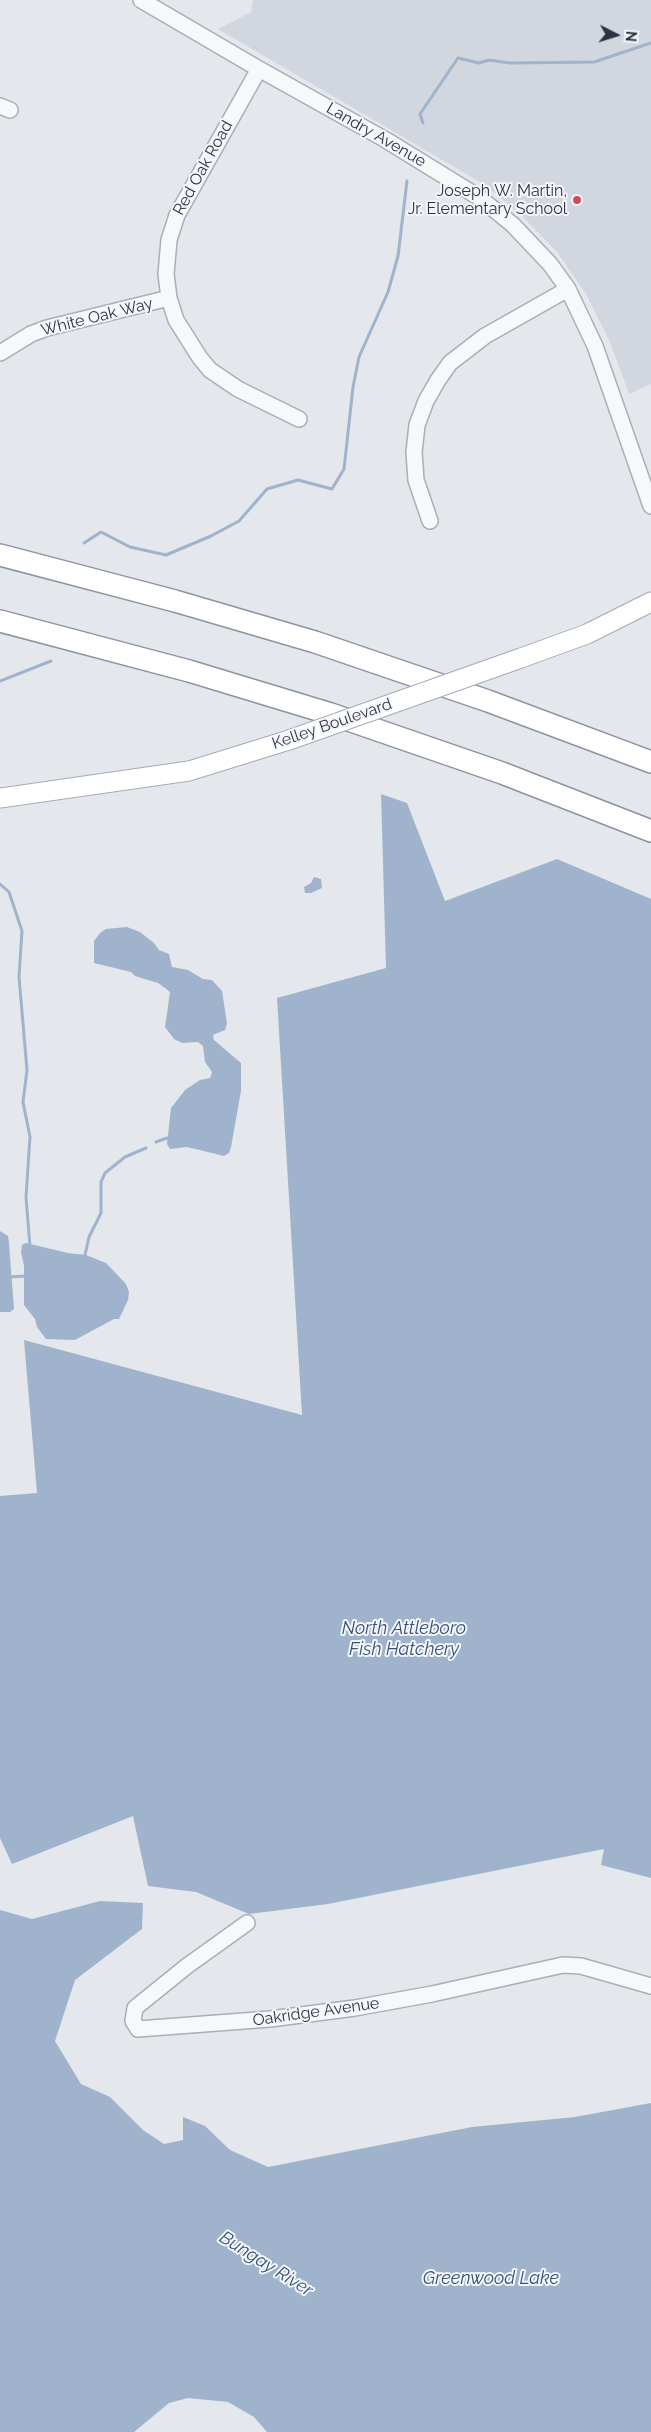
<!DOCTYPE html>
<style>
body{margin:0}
#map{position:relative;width:651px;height:2432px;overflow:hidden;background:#e4e7ec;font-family:Raleway,sans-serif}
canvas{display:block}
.north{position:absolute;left:591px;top:10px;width:50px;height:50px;-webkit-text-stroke:4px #f4f6f9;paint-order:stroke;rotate:95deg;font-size:14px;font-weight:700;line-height:20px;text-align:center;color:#2b3445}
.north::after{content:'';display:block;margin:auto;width:18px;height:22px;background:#2b3445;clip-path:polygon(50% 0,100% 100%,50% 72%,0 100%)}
</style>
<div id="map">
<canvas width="651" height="2432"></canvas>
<div class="north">N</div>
</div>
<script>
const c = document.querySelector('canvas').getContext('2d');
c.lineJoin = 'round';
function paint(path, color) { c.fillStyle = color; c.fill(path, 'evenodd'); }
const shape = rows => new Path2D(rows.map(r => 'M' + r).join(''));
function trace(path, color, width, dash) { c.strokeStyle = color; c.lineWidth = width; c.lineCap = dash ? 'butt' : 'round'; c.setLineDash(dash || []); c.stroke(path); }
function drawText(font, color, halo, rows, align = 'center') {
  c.font = font + ' Raleway,sans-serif'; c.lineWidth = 4; c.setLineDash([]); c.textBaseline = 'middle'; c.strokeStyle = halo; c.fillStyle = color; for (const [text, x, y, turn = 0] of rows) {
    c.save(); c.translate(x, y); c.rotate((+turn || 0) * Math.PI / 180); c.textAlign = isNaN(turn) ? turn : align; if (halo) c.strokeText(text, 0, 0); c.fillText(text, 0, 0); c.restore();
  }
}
const built = shape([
 [253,0,651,0,651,384,629,394,610,342,586,294,557,252,521,215,485,185,218,29,251,12]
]);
const water = shape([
 [381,794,407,803,445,901,557,859,651,899,651,1878,601,1865,604,1849,328,1904,249,1914,196,1892,148,1886,133,1816,12,1864,0,1838,0,1496,37,1493,24,1340,302,1415,277,998,386,968],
 [314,877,321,879,322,888,311,893,305,893,304,887,311,883],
 [127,927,140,932,154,943,159,950,169,954,172,967,188,970,203,979,212,980,222,991,227,1023,225,1030,213,1035,214,1040,241,1063,241,1091,231,1147,229,1153,224,1156,187,1147,170,1149,167,1144,171,1108,185,1090,200,1080,210,1078,212,1072,205,1062,203,1046,198,1042,182,1043,174,1039,165,1027,170,992,165,988,158,983,135,976,131,972,94,963,94,941,100,933,106,929],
 [0,1231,8,1236,9,1243,14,1309,10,1312,0,1312],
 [26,1243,68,1253,86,1255,106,1263,126,1284,129,1292,128,1300,119,1319,114,1319,75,1340,46,1339,37,1327,35,1319,24,1305,24,1266,21,1252,22,1245],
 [100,1901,143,1903,142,1929,75,1980,55,2041,81,2084,110,2097,143,2130,164,2144,183,2140,183,2117,205,2126,230,2150,268,2167,472,2127,575,2117,651,2103,651,2432,267,2432,254,2417,228,2402,188,2398,169,2403,134,2432,0,2432,0,1910,32,1919]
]);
const stream = shape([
 [423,123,420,114,458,58,479,63,489,60,510,63,594,62,651,43],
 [84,543,101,532,130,547,166,555,211,536,239,521,267,489,298,480,332,489,344,469,353,387,359,357,388,292,398,256,407,181],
 [0,681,51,661],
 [0,884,9,892,22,931,19,977,27,1070,23,1102,30,1137,26,1197,30,1247],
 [156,1142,167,1138],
 [85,1255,89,1237,101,1213,101,1182,105,1173,125,1157,146,1148],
 [8,1277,26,1276]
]);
const minor = shape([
 [141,0,259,69,386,140,480,198,513,225,550,264,568,289,595,346,651,506],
 [259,69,177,215,169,240,166,274,169,298,176,320,200,358,210,370,238,389,299,419],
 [0,106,10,110],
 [0,353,31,334,47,328,169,298],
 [430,521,416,480,414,452,417,425,426,401,438,380,450,363,485,336,568,289],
 [247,1923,187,1966,135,2008,133,2021,138,2029,270,2019,355,2008,432,1994,563,1965,581,1966,651,1986]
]);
const major = shape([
 [521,658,587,634,651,602],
 [0,798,189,771,289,740]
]);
const highway = shape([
 [0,555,175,601,315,642,488,701,651,762],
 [0,621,189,671,331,714,502,773,651,831]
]);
const majorBridge = shape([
 [289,740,521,658]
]);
const markers = [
 [577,200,5,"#d1495b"]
];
const streetNames = [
 ["Landry Avenue",376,135,30],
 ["Red Oak Road",203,168,-61],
 ["White Oak Way",97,317,-14],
 ["Kelley Boulevard",332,724,-19],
 ["Oakridge Avenue",316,2012,-8]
];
const poiNames = [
 ["Joseph W. Martin,",567,191],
 ["Jr. Elementary School",567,209]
];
const waterNames = [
 ["North Attleboro",404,1629],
 ["Fish Hatchery",404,1650],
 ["Bungay River",266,2264,32],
 ["Greenwood Lake",491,2279]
];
paint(built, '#d2d6de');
paint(water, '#9fb4cc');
trace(stream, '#9fb4cc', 3);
trace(minor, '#a9aeb7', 18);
trace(major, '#a3abb8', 21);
trace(highway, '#8b94a3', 24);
trace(minor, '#f7f8fa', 15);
trace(major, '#fff', 19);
trace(highway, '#fff', 21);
trace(majorBridge, '#a3abb8', 21, []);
trace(majorBridge, '#fff', 19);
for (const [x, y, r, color] of markers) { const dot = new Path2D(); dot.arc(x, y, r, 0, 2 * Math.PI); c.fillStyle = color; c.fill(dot); trace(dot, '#f4f6f9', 2); }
drawText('16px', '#2b3445', '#f4f6f9', streetNames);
drawText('16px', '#2b3445', '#f4f6f9', poiNames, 'right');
drawText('italic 18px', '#34527a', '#f4f6f9', waterNames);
</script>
